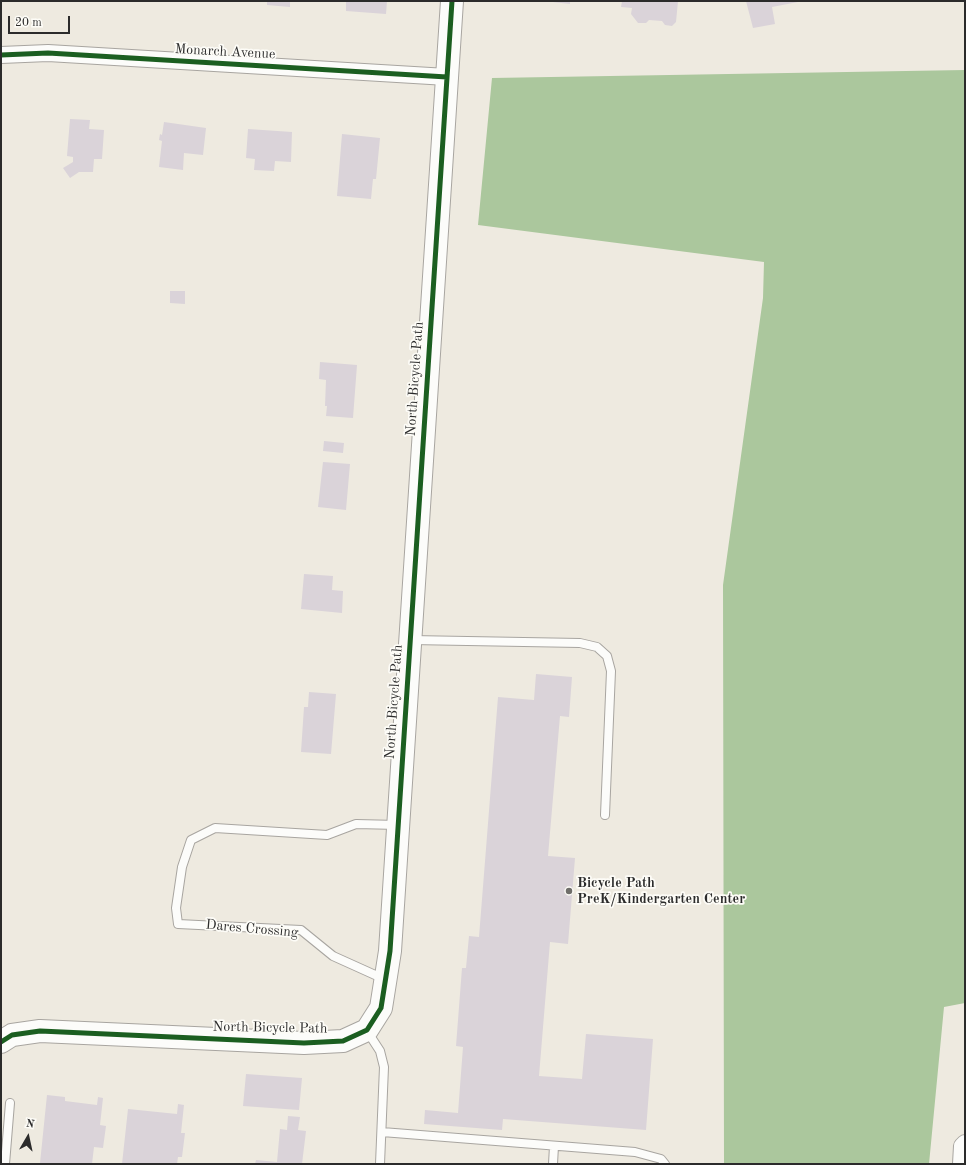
<!DOCTYPE html>
<style>
body{margin:0}
#map{position:relative;width:966px;height:1165px;overflow:hidden;background:#eeeae0;font-family:"Old Standard TT",serif}
canvas{display:block}
.frame{position:absolute;inset:0;border:2px solid #2b2b2b;pointer-events:none}
.north{position:absolute;left:8px;top:1117px;width:40px;height:40px;-webkit-text-stroke:3px #fdfcf7;paint-order:stroke;rotate:9deg;font-size:11px;font-weight:700;line-height:16px;text-align:center;color:#2b2b2b}
.north::after{content:'';display:block;margin:auto;width:14px;height:18px;background:#2b2b2b;clip-path:polygon(50% 0,100% 100%,50% 72%,0 100%)}
.scale{position:absolute;left:8px;top:16px;width:62px;height:18px;box-sizing:border-box;border:2px solid #2b2b2b;border-top:0;padding-left:5px;font-size:12px;line-height:14px;white-space:nowrap;color:#2b2b2b;-webkit-text-stroke:3px #fdfcf7;paint-order:stroke}
</style>
<div id="map">
<canvas width="966" height="1165"></canvas>
<div class="frame"></div>
<div class="north">N</div>
<div class="scale">20 m</div>
</div>
<script>
const c = document.querySelector('canvas').getContext('2d');
c.lineJoin = 'round';
function paint(path, color) { c.fillStyle = color; c.fill(path, 'evenodd'); }
const shape = rows => new Path2D(rows.map(r => 'M' + r).join(''));
function trace(path, color, width, dash) { c.strokeStyle = color; c.lineWidth = width; c.lineCap = dash ? 'butt' : 'round'; c.setLineDash(dash || []); c.stroke(path); }
function drawText(font, color, halo, rows, align = 'center') {
  c.font = font + ' "Old Standard TT",serif'; c.lineWidth = 3.5; c.setLineDash([]); c.textBaseline = 'middle'; c.strokeStyle = halo; c.fillStyle = color; for (const [text, x, y, turn = 0] of rows) {
    c.save(); c.translate(x, y); c.rotate((+turn || 0) * Math.PI / 180); c.textAlign = isNaN(turn) ? turn : align; if (halo) c.strokeText(text, 0, 0); c.fillText(text, 0, 0); c.restore();
  }
}
const forest = shape([
 [965,70,965,1003,944,1007,929,1164,724,1164,723,585,763,298,764,262,478,225,492,78]
]);
const building = shape([
 [267,1,290,1,290,7,267,5],
 [346,1,387,1,386,14,346,11],
 [544,1,570,1,570,4],
 [622,1,678,1,676,22,672,26,665,25,662,21,649,20,646,23,638,23,631,14,632,8,621,7],
 [746,1,798,1,798,2,772,7,775,24,753,28],
 [70,119,90,120,89,129,104,130,102,159,94,159,93,172,79,172,70,178,63,168,73,162,73,157,67,156],
 [164,122,206,128,203,155,184,153,183,170,159,167,162,141,159,140,160,134,162,135],
 [248,129,292,132,291,162,275,161,274,171,254,170,255,159,246,158],
 [342,134,380,138,376,179,373,179,371,199,337,196],
 [170,291,185,291,185,304,170,303],
 [320,362,357,365,353,418,326,416,327,406,325,406,326,380,319,379],
 [324,441,344,443,343,453,323,451],
 [323,462,350,464,346,510,318,507],
 [304,574,333,576,332,590,343,591,342,613,301,609],
 [536,674,572,677,569,717,560,716,548,856,575,858,568,944,550,942,539,1076,582,1079,586,1034,653,1039,646,1130,503,1119,502,1130,424,1124,425,1110,458,1113,463,1047,456,1046,462,968,466,968,469,936,479,937,498,697,534,700],
 [309,692,336,694,331,754,301,752,304,707,308,707],
 [246,1074,302,1078,299,1110,243,1106],
 [47,1095,65,1097,65,1101,97,1105,98,1097,103,1098,100,1125,106,1126,103,1148,94,1147,92,1164,40,1163],
 [178,1104,184,1105,181,1133,185,1133,182,1157,178,1157,177,1164,122,1164,128,1109,177,1114],
 [288,1116,300,1117,298,1130,306,1131,302,1164,255,1164,256,1160,277,1162,280,1129,287,1130]
]);
const lane = shape([
 [411,640,580,643,597,647,607,656,611,671,605,815],
 [384,979,333,956,301,930,178,924,176,908,182,867,191,840,215,828,327,835,356,824,398,825],
 [367,1031,380,1051,384,1067,380,1164],
 [382,1132,635,1152,661,1159,665,1164],
 [5,1164,10,1103],
 [553,1164,554,1146]
]);
const street = shape([
 [1,55,48,53,447,77],
 [961,1164,962,1146,965,1143]
]);
const secondary = shape([
 [1,1042,12,1035,40,1031,304,1043,343,1041,367,1030,381,1008,390,951,452,1]
]);
const cycleway = shape([
 [1,55,48,53,447,77],
 [1,1042,12,1035,40,1031,304,1043,343,1041,367,1030,381,1008,390,951,452,1]
]);
const markers = [
 [569,891,4,"#6f6e6a"]
];
const streetNames = [
 ["Monarch Avenue",225,52,3],
 ["North Bicycle Path",415,379,-86],
 ["North Bicycle Path",394,702,-86],
 ["Dares Crossing",252,929,5],
 ["North Bicycle Path",270,1028,1]
];
const poiNames = [
 ["Bicycle Path",577,883],
 ["PreK/Kindergarten Center",577,899]
];
paint(forest, '#abc79d');
paint(building, '#dad3d9');
trace(lane, '#a8a5a0', 10);
trace(street, '#a8a5a0', 18);
trace(secondary, '#a8a5a0', 24);
trace(lane, '#fcfcfa', 8);
trace(street, '#fcfcfa', 16);
trace(secondary, '#fcfcfa', 22);
trace(cycleway, '#1b5e20', 5);
for (const [x, y, r, color] of markers) { const dot = new Path2D(); dot.arc(x, y, r, 0, 2 * Math.PI); c.fillStyle = color; c.fill(dot); trace(dot, '#fdfcf7', 1.5); }
drawText('14px', '#2b2b2b', '#fdfcf7', streetNames);
drawText('bold 14px', '#2b2b2b', '#fdfcf7', poiNames, 'left');
</script>
